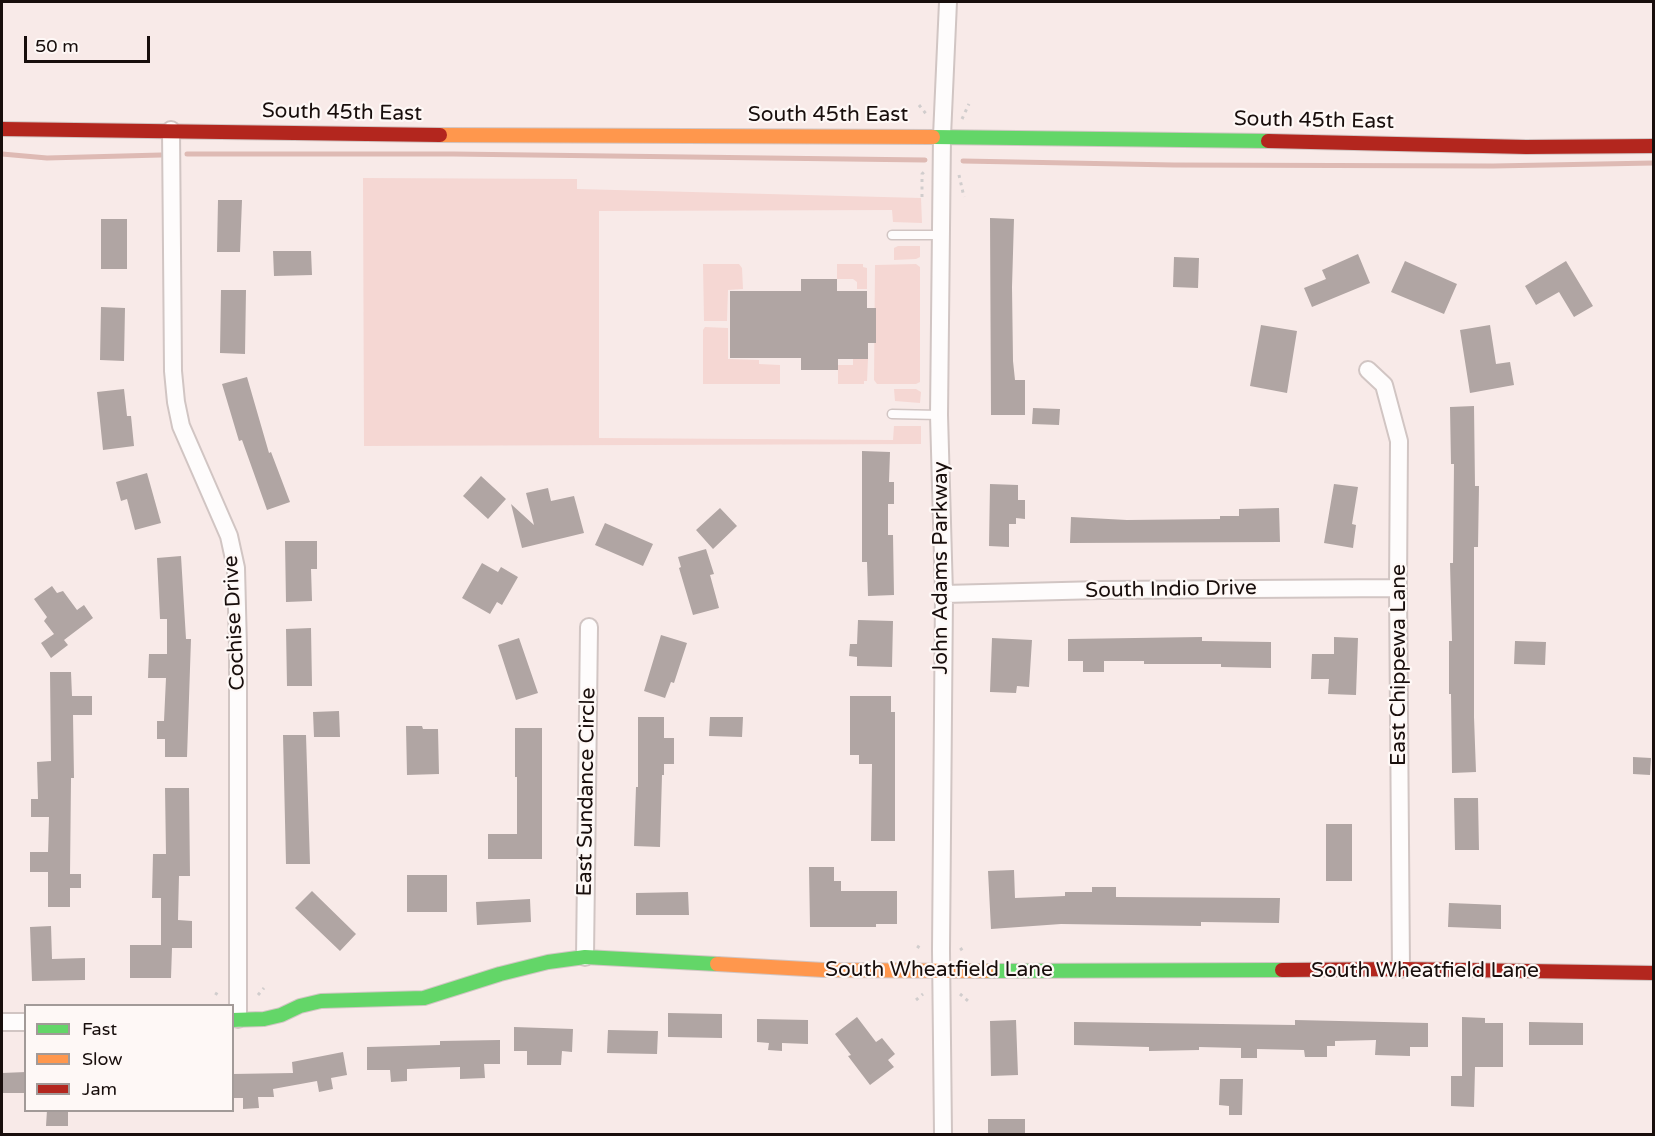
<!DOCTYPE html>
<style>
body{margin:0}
#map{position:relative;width:1655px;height:1136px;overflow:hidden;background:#f8eae8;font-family:"Varela Round",sans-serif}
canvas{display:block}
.frame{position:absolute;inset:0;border:3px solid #180e0c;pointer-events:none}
.legend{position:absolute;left:24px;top:1004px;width:210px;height:108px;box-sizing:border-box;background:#fef8f6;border:2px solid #a29a98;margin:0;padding:8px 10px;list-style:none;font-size:18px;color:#180e0c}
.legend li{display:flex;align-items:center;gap:12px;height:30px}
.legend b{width:30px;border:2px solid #a29a98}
.scale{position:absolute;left:24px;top:36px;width:126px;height:27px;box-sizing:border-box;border:3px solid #180e0c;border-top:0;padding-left:8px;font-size:18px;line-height:21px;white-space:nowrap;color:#180e0c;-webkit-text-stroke:4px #fef8f6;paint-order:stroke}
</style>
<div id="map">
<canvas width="1655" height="1136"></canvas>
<div class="frame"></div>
<ul class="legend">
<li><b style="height:8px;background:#63d668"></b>Fast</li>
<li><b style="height:8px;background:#ff974d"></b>Slow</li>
<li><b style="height:8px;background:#b3261e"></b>Jam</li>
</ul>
<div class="scale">50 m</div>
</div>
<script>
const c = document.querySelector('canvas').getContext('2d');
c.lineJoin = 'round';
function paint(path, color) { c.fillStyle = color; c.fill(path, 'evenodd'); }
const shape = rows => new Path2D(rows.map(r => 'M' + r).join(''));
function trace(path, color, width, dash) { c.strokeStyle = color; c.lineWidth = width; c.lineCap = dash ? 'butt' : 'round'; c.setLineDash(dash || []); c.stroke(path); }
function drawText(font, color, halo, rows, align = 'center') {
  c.font = font + ' "Varela Round",sans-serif'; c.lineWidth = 4.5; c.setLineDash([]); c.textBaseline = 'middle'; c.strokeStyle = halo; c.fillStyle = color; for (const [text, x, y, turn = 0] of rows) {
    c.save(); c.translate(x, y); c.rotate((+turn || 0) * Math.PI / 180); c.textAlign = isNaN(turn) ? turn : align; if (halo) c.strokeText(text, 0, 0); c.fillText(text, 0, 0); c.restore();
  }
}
const green = shape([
 [363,178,577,179,577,189,921,198,922,223,893,222,892,210,599,211,599,438,893,440,894,426,921,426,921,444,364,446],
 [898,246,920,246,920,257,916,259,894,260,894,248],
 [703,264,739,264,742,268,743,289,728,290,727,321,704,321],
 [837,264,863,264,863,267,867,268,867,289,857,289,857,282,853,279,837,279],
 [916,264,920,267,920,382,916,384,877,384,874,380,875,265],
 [705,327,728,328,728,359,759,360,759,364,780,365,780,384,703,384,703,330],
 [853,359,868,359,867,381,864,381,864,384,838,384,838,365,853,365],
 [894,389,916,389,921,392,920,403,895,401]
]);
const stream = shape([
 [2,154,47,158,161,155],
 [187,154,453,154,925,160],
 [963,161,1174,165,1493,166,1654,163]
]);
const building = shape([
 [218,200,242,200,240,252,217,252],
 [990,218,1014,219,1012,287,1013,361,1015,380,1025,380,1025,415,991,415],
 [101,219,127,219,127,269,101,269],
 [273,251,311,251,312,275,274,276],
 [1358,254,1370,283,1312,307,1304,288,1326,279,1322,270],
 [1174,257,1199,258,1198,288,1173,287],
 [1405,261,1457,284,1444,314,1391,292],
 [1566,261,1593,306,1574,317,1559,292,1536,305,1525,286],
 [801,279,837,279,837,291,867,291,867,308,876,308,876,343,868,343,868,359,838,359,838,370,801,370,801,358,730,358,730,291,801,291],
 [221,290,246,290,245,354,220,353],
 [101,307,125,308,124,361,100,360],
 [1261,325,1297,331,1287,393,1250,386],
 [1490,325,1496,364,1510,362,1514,385,1470,393,1460,330],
 [247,377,269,453,271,452,290,502,267,510,242,440,239,441,222,384],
 [124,389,127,416,131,416,134,446,103,450,97,392],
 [1474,406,1475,486,1479,486,1478,547,1474,547,1474,717,1476,772,1452,773,1451,694,1449,694,1449,641,1452,641,1450,563,1453,563,1454,464,1451,464,1450,407],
 [1033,408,1060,409,1059,425,1032,424],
 [862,451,890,452,889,482,894,482,894,504,888,504,888,535,893,535,894,595,868,596,867,562,862,562],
 [147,473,161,523,135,530,127,499,121,501,116,482],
 [481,476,506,499,488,519,463,496],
 [990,484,1018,485,1018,500,1025,500,1025,519,1016,518,1016,524,1009,524,1009,547,989,546],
 [1334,484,1358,487,1352,524,1356,525,1353,548,1324,543],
 [548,488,551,501,574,496,584,533,522,548,511,504,534,525,526,493],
 [720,508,737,526,713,549,696,530],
 [1279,508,1280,542,1070,543,1071,517,1127,520,1220,519,1220,516,1239,516,1239,509],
 [605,523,653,544,643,566,595,545],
 [285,541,317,541,317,569,311,569,312,601,286,602],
 [706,549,714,574,710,575,719,608,693,615,679,568,681,567,678,557],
 [181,556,186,639,191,639,187,757,165,757,165,739,157,739,157,721,164,721,166,678,148,678,149,654,167,654,167,619,160,619,157,558],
 [482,563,498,572,501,567,518,577,502,605,497,602,490,614,462,598],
 [52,586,57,593,63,591,77,610,84,605,93,618,64,640,68,645,51,658,41,643,54,634,44,621,47,617,34,599],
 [858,620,893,621,892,667,857,666,857,657,849,656,850,644,857,644],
 [311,628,312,686,287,686,286,629],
 [661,635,687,643,674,683,671,682,665,698,644,691],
 [1202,637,1202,641,1271,642,1271,668,1221,667,1221,664,1144,664,1144,661,1104,661,1104,672,1083,672,1083,661,1068,661,1068,639],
 [1334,637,1358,638,1356,695,1328,694,1329,679,1311,679,1312,654,1334,654],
 [519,638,538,693,516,700,498,645],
 [992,638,1032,640,1029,687,1017,686,1016,693,990,692],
 [1515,641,1546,642,1545,665,1514,664],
 [50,672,71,672,72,696,92,696,92,715,73,715,74,778,71,778,70,874,81,874,81,888,70,888,70,907,48,907,48,872,30,872,30,852,48,852,49,817,31,817,31,799,38,799,37,762,51,761],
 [850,696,891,696,891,712,895,712,895,841,871,841,872,764,859,764,859,755,850,755],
 [339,711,340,737,314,737,313,712],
 [638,717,664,717,664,738,674,738,674,764,664,764,664,775,662,775,660,847,634,846,636,787,638,787],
 [710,717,743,717,742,737,709,736],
 [406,726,422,726,423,729,438,729,439,774,407,775],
 [515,728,542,728,542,859,488,859,488,834,517,834,517,777,515,777],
 [283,735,306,735,310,864,286,864],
 [1633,757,1651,758,1650,775,1633,774],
 [165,788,189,788,190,876,179,876,178,920,192,921,192,948,172,948,171,978,130,978,130,945,161,945,161,898,152,898,153,854,166,854],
 [1454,798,1478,798,1479,850,1455,850],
 [1326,824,1352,824,1352,881,1326,881],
 [809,867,834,867,834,881,841,881,841,891,897,891,897,924,876,924,876,927,810,927],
 [1014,870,1015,898,1065,896,1065,892,1092,892,1092,887,1116,887,1116,897,1280,898,1279,923,1201,922,1201,926,1061,924,991,929,988,871],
 [407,875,447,875,447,912,407,912],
 [312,891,356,934,340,951,295,908],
 [688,892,689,915,636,915,636,893],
 [530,899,531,922,477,925,476,902],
 [1449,903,1501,905,1501,929,1448,927],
 [51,926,52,959,85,958,85,980,32,981,30,927],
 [668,1013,722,1014,722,1038,668,1037],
 [857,1017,876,1042,882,1038,895,1054,888,1060,894,1067,870,1085,848,1056,851,1055,835,1034],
 [1462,1017,1485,1018,1485,1023,1503,1023,1503,1067,1475,1067,1474,1107,1451,1106,1451,1076,1462,1076],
 [757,1019,808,1020,808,1044,782,1043,782,1051,768,1050,769,1043,757,1042],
 [1016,1020,1018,1075,991,1076,990,1021],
 [1295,1020,1428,1023,1428,1047,1410,1047,1410,1056,1375,1055,1376,1040,1335,1041,1335,1046,1327,1046,1327,1057,1305,1057,1304,1050,1257,1049,1257,1058,1241,1058,1241,1048,1199,1047,1199,1050,1149,1051,1149,1047,1074,1045,1074,1022,1295,1025],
 [1529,1022,1583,1023,1583,1045,1529,1045],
 [514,1027,573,1029,572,1052,562,1051,561,1065,527,1065,527,1051,514,1051],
 [608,1030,658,1031,657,1054,607,1053],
 [500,1040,500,1064,484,1064,485,1078,460,1079,460,1067,431,1068,407,1069,407,1081,391,1082,390,1070,367,1070,367,1047,440,1045,440,1041],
 [343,1052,347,1075,331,1078,333,1089,319,1092,317,1081,273,1089,274,1097,258,1097,259,1108,243,1109,243,1098,232,1098,232,1074,293,1073,292,1062],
 [26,1072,26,1093,2,1093,2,1073],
 [1220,1079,1243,1079,1242,1115,1229,1115,1229,1106,1219,1105],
 [47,1110,68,1110,68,1126,46,1126],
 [988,1119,1025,1119,1025,1134,988,1134]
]);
const path = shape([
 [919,105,927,115],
 [962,119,969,104],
 [959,175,964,197],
 [922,197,922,174,924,172],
 [917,946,923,950],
 [960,950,966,946],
 [215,993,220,996],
 [960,994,968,1001],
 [258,995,264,988],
 [916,1000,923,994]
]);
const lane = shape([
 [892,235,941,235],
 [892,414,939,415]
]);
const street = shape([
 [171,130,173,371,176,402,181,426,229,536,236,568,238,648,238,1019],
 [1368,370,1384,385,1399,441,1398,588,1401,969],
 [944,594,1101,590,1398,588],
 [585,957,589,627],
 [2,1022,26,1022],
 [943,1134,941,950,944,594,939,415,942,136,948,2]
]);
const fast = shape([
 [933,137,1268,141],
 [986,971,1282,970],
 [232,1020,264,1019,281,1015,300,1006,321,1001,424,998,500,974,548,962,585,957,717,964]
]);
const slow = shape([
 [440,135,933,137],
 [717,964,824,970,986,971]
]);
const jam = shape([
 [2,129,440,135],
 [1268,141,1526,147,1654,146],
 [1282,970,1401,969,1654,973]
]);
const streetNames = [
 ["South 45th East",342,113,1],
 ["South 45th East",828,115],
 ["South 45th East",1314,121,1],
 ["John Adams Parkway",941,568,-90],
 ["South Indio Drive",1171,590,-1],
 ["Cochise Drive",235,623,-93],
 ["East Chippewa Lane",1399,665,-90],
 ["East Sundance Circle",587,792,-89],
 ["South Wheatfield Lane",939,970],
 ["South Wheatfield Lane",1425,971]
];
paint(green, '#f5d7d3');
trace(stream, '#debab4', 5);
paint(building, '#b0a5a3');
trace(lane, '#d1c5c3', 11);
trace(street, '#d1c5c3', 20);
trace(fast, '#d1c5c3', 16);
trace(slow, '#d1c5c3', 16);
trace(jam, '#d1c5c3', 16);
trace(path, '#d1cdcd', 3, [3, 4.5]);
trace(lane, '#fefcfc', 8);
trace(street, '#fefcfc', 16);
trace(fast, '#63d668', 14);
trace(slow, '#ff974d', 14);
trace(jam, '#b3261e', 14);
drawText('21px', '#180e0c', '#fef8f6', streetNames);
</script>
